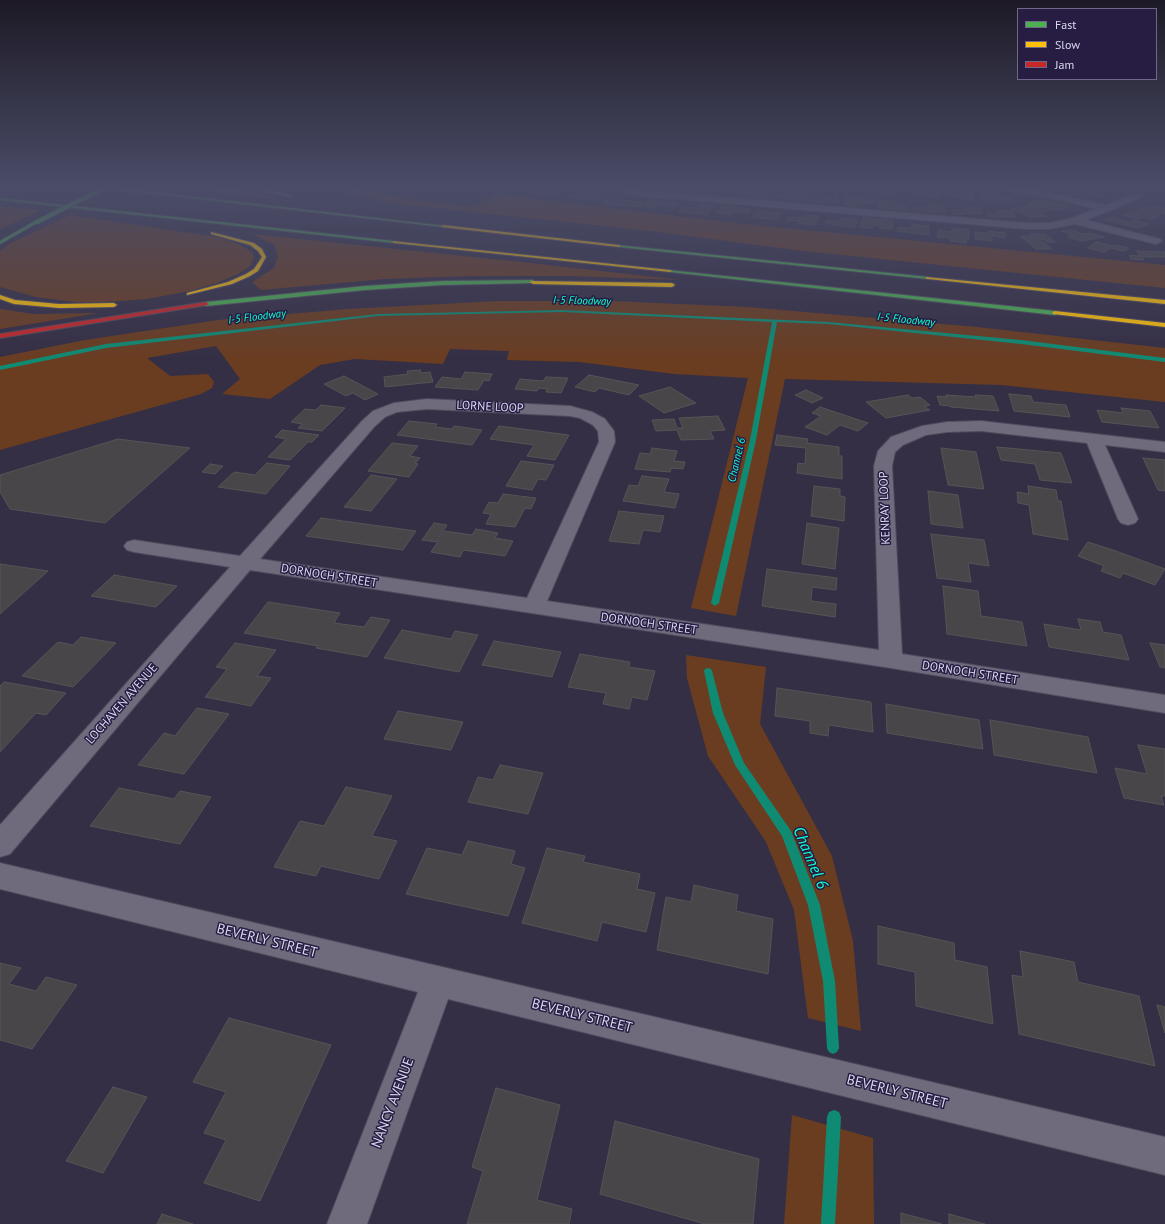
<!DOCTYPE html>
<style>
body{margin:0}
#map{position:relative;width:1165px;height:1224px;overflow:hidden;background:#352f45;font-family:"PT Sans",sans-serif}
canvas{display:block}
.legend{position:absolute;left:1017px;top:8px;width:140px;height:72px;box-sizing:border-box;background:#271d42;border:1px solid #6f6888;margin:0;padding:5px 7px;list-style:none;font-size:12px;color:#dcd8f1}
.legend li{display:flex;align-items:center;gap:8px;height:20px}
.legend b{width:20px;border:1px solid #6f6888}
</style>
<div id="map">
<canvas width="1165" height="1224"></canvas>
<ul class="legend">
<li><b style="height:5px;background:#4caf50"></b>Fast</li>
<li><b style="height:5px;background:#ffc107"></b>Slow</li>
<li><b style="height:5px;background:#c62828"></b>Jam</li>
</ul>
</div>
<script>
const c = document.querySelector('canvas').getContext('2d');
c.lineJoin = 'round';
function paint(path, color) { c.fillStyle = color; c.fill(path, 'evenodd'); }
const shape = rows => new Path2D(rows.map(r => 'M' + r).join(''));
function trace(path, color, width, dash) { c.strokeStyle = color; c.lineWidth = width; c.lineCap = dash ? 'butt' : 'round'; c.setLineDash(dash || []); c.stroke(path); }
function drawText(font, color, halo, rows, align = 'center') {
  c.font = font + ' "PT Sans",sans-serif'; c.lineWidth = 3; c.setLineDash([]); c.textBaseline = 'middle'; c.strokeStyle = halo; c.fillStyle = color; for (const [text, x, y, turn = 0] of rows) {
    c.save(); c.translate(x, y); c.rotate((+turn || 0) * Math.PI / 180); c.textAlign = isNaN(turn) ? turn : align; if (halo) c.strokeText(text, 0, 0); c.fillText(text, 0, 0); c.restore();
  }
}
const green = shape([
 [179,188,233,188,279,199,188,189],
 [328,188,356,188,419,201,474,207,497,193,545,200,744,224,1165,265,1165,288,803,251,651,231,398,204],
 [0,206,41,210,0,229],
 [70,215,217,237,238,244,252,252,254,258,250,266,238,274,217,283,190,291,147,299,105,302,74,302,36,297,0,287,0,251,11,243],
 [252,234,521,262,681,280,568,276,471,276,384,279,261,290,252,282,274,268,278,256,274,245],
 [497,301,612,301,748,307,977,327,1165,348,1165,402,1001,385,785,379,736,616,691,608,748,378,674,374,579,362,507,360,509,351,450,349,443,364,355,359,320,365,270,399,222,394,240,379,216,346,147,358,170,376,208,374,214,382,212,388,201,394,0,450,0,357,85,340,218,320,348,309],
 [0,309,34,314,99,313,0,329],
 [686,655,766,667,760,724,832,856,853,941,861,1031,808,1018,794,910,766,842,708,756,687,678],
 [792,1115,873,1138,874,1224,784,1224]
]);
const stream = shape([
 [562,310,828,322,1021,340,1165,358,1165,362,1021,344,828,324,777,322,756,440,719,603,715,606,711,603,750,440,772,322,562,312,378,316,106,348,0,370,0,366,106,344,378,314,562,310],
 [708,668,711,669,712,671,723,713,744,763,791,831,820,905,835,981,839,1048,837,1052,833,1054,829,1052,827,1048,823,981,808,905,782,836,735,765,713,713,704,671,705,669,708,668],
 [834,1110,839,1112,841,1117,835,1224,821,1224,827,1117,829,1112,834,1110]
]);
const building = shape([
 [538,188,549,188,548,190,559,190,556,194,528,193,531,189,538,188],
 [681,188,698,188,696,192,680,191,681,188],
 [877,188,906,188,907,191,896,190,896,193,877,192,877,188],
 [1077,188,1103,192,1100,194,1105,195,1100,197,1086,194,1081,196,1066,192,1077,188],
 [753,189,767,190,765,199,750,198,751,194,739,193,740,190,753,191,753,189],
 [927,189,939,190,941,198,919,196,919,194,913,194,913,191,927,192,927,189],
 [958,191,972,192,974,200,946,196,945,193,959,194,958,191],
 [980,192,995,193,996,196,1008,197,1009,200,998,199,999,201,983,200,980,192],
 [586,193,594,193,605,198,580,200,569,196,586,193],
 [790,193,807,194,806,201,774,198,775,195,790,195,790,193],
 [822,195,838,196,837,202,810,202,810,198,822,199,822,195],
 [846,197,873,200,873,203,861,203,861,206,845,205,846,197],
 [605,199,621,200,643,202,639,207,617,205,616,206,602,204,605,199],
 [649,200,678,203,675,207,660,205,658,208,643,206,649,200],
 [1041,200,1047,201,1070,206,1057,211,1029,204,1041,200],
 [877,201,893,202,893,205,908,206,909,210,878,208,877,201],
 [699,204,714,206,708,215,678,212,683,207,697,208,699,204],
 [928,205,944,206,946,213,913,211,912,207,929,208,928,205],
 [721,206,751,209,749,213,733,212,732,215,716,213,721,206],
 [1031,206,1047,211,1039,212,1047,216,1032,218,1011,209,1031,206],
 [1150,206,1165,208,1165,214,1142,209,1150,206],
 [965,207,980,208,982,214,954,214,953,210,965,211,965,207],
 [758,210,765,211,764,212,780,212,778,219,751,218,754,212,757,212,758,210],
 [996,210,1012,211,1015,217,988,217,986,213,997,214,996,210],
 [1140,210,1160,215,1152,219,1144,217,1139,219,1123,215,1140,210],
 [805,215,819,216,815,225,798,223,799,221,787,220,788,217,804,218,805,215],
 [863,217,882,220,882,219,893,220,892,229,879,228,880,226,873,225,872,228,860,227,863,217],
 [1112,217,1128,222,1134,220,1149,224,1138,228,1105,220,1112,217],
 [841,218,858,220,854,228,825,223,827,220,840,221,841,218],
 [912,224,929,226,928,235,897,231,898,227,911,228,912,224],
 [952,228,969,230,969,239,966,238,966,243,950,241,951,238,937,237,938,230,952,232,952,228],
 [1071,230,1083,234,1091,233,1104,237,1081,241,1068,237,1073,236,1062,231,1071,230],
 [989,231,1005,233,1005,238,992,236,992,241,975,239,975,232,989,233,989,231],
 [1030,234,1045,234,1055,242,1047,242,1043,239,1039,239,1052,249,1036,249,1020,236,1032,236,1030,234],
 [1097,242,1112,246,1114,245,1129,248,1124,251,1110,248,1105,252,1088,248,1097,242],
 [1137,251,1165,252,1165,257,1142,257,1144,260,1131,259,1129,255,1139,256,1137,251],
 [420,370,421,373,430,372,433,382,385,387,384,377,408,374,407,371,420,370],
 [465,372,492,374,489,381,484,380,478,390,435,387,442,377,461,379,465,372],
 [589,375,639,385,629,395,599,388,595,392,575,387,589,375],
 [344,376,378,394,365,400,353,393,346,396,324,384,344,376],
 [546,377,568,378,561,393,546,392,547,389,539,388,537,391,515,389,520,379,543,381,546,377],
 [670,387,696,403,664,413,639,396,670,387],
 [806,390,823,398,812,403,795,395,806,390],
 [1009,394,1031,396,1033,402,1066,405,1070,417,1014,411,1009,394],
 [908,395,912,398,920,397,930,405,924,406,930,410,886,418,866,402,908,395],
 [946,395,976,397,975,395,993,396,999,411,951,407,950,406,940,405,937,396,947,397,946,395],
 [321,405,345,408,322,431,298,428,302,424,291,422,305,409,316,410,321,405],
 [820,407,868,423,858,431,840,425,827,435,805,427,821,416,812,413,820,407],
 [1121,408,1150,411,1159,428,1102,422,1097,410,1123,413,1121,408],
 [718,416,725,430,710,431,714,439,681,440,677,430,656,431,652,420,674,419,677,428,683,428,679,418,718,416],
 [409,421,437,424,435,427,452,429,454,426,482,430,472,445,397,435,409,421],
 [499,426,569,435,555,460,527,456,534,445,490,439,499,426],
 [282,430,319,435,312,442,308,442,290,460,268,457,286,439,275,437,282,430],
 [777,435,808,439,807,443,839,447,839,456,842,456,842,479,797,473,798,463,805,464,806,448,775,445,777,435],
 [118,439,190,448,105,523,10,509,0,492,0,475,118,439],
 [392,443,418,446,410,456,420,458,415,463,418,464,409,477,368,471,392,443],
 [997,447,1061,453,1072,483,1040,480,1035,464,1001,460,997,447],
 [652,448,677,451,674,461,685,462,683,469,671,468,670,472,635,469,640,453,650,454,652,448],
 [941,448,976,452,984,489,948,485,941,448],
 [1143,458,1165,460,1165,491,1158,490,1143,458],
 [521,461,554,465,546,480,538,479,532,490,506,486,521,461],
 [267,463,290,466,266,494,218,487,234,472,255,475,267,463],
 [210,464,223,466,215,474,202,472,210,464],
 [371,475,397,479,371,511,344,507,371,475],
 [642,476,669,479,664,492,679,494,675,508,623,501,629,485,638,486,642,476],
 [814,486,840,489,840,496,845,497,844,521,811,516,814,486],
 [1028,486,1056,490,1058,501,1061,501,1068,540,1033,534,1029,505,1018,503,1017,492,1029,494,1028,486],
 [928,491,958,495,963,528,931,524,928,491],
 [503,494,536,498,531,509,525,508,515,527,486,524,491,514,483,513,489,502,498,503,503,494],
 [619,511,664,516,660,532,643,530,639,544,609,541,619,511],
 [321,518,416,531,403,550,306,536,321,518],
 [434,523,447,525,436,542,422,540,434,523],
 [807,523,839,528,835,569,802,564,807,523],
 [476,529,498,533,495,538,513,541,505,556,463,550,460,557,431,552,445,531,472,535,476,529],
 [931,534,984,540,989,566,968,563,971,582,937,578,931,534],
 [1088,542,1113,550,1165,569,1155,585,1123,573,1120,578,1101,571,1104,566,1078,556,1088,542],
 [0,564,48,571,0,614,0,564],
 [767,569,837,578,836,590,812,587,811,601,836,604,835,617,762,606,767,569],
 [114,575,177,586,156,607,91,596,114,575],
 [943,586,978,591,981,616,1022,622,1027,646,947,634,943,586],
 [268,602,340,613,334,623,364,627,371,617,390,620,367,657,316,648,318,646,244,633,268,602],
 [1078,619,1100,622,1103,632,1121,635,1129,660,1049,647,1044,624,1081,630,1078,619],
 [402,630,451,639,455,631,478,635,459,672,384,658,402,630],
 [81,637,116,643,73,687,22,676,58,642,73,645,81,637],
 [494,641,561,652,552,677,482,665,494,641],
 [235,643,276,650,257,676,271,678,251,706,205,697,227,669,216,667,235,643],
 [1150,643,1165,645,1165,668,1160,667,1150,643],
 [580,654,630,662,629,667,655,671,647,700,632,697,629,709,603,704,606,693,568,687,580,654],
 [4,682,66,693,46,715,36,713,0,752,0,686,4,682],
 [777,688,871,702,873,732,829,725,828,736,810,733,810,721,775,716,777,688],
 [886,704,979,720,983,749,887,733,886,704],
 [197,708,229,714,184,774,138,765,164,733,175,736,197,708],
 [398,711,463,722,451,750,384,739,398,711],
 [990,720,1088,737,1097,773,994,755,990,720],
 [1138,745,1165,749,1165,796,1161,796,1164,805,1124,798,1115,768,1147,774,1138,745],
 [500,765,543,773,528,814,468,802,478,777,493,780,500,765],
 [346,787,392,796,372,836,397,841,379,879,321,866,316,876,274,867,300,821,324,826,346,787],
 [119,788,174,799,180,791,211,797,180,844,90,826,119,788],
 [468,841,515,851,511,864,525,868,508,916,406,894,427,848,462,855,468,841],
 [547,848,585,856,583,862,640,874,637,889,655,893,646,932,602,922,597,941,522,923,547,848],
 [694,885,738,895,736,911,773,919,768,974,657,950,666,897,691,902,694,885],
 [878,926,954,943,955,960,987,967,993,1024,916,1006,915,972,878,964,878,926],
 [1020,951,1074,962,1078,982,1139,996,1155,1066,1019,1034,1012,975,1023,977,1020,951],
 [0,963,21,968,9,984,36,991,46,977,77,985,32,1049,0,1040,0,963],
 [1157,1005,1165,1007,1165,1033,1157,1005],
 [229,1018,331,1045,260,1201,204,1183,226,1140,204,1133,226,1092,193,1082,229,1018],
 [113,1087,147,1097,103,1173,66,1161,113,1087],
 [496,1088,560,1105,537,1200,572,1209,569,1224,467,1224,483,1171,472,1167,496,1088],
 [615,1121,759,1159,753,1224,705,1224,600,1194,615,1121],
 [901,1213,942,1224,901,1224,901,1213],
 [162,1214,193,1224,157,1224,162,1214],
 [949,1214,985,1224,949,1224,949,1214]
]);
const street = shape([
 [1005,188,1029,188,1106,205,1134,194,1140,194,1142,196,1140,198,1086,220,1160,239,1162,241,1156,244,1075,224,1049,229,1026,229,628,195,623,192,628,189,1026,223,1049,223,1072,218,1096,209,1051,198,1009,191,1005,188],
 [427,399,570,406,592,412,605,419,614,431,615,442,547,601,879,650,874,466,878,451,891,437,922,426,947,422,981,421,1165,442,1165,452,1105,445,1138,519,1135,523,1128,525,1121,523,1118,519,1087,443,981,431,947,432,926,435,903,445,895,452,892,466,902,654,1165,695,1165,713,891,668,250,570,10,854,0,857,0,825,230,567,134,552,127,550,124,546,127,542,134,540,240,556,362,421,373,411,394,403,427,399],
 [427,409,570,416,580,418,593,425,598,431,599,442,527,598,260,559,374,427,385,417,397,412,427,409],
 [0,863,1165,1137,1165,1175,448,999,367,1224,327,1224,418,992,0,889,0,863]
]);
const fast = shape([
 [102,188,119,188,445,226,443,227,102,188],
 [261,188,289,195,290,196,288,197,252,188,261,188],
 [0,198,394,241,396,242,394,243,0,200,0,198],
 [35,221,39,222,0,244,0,241,35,221],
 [617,245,928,277,930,278,928,279,619,247,617,245],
 [668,270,1055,311,1058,313,1055,315,670,272,668,271,668,270],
 [533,280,536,282,535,283,442,285,365,290,206,306,203,304,206,302,365,286,442,281,533,280]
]);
const slow = shape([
 [443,225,619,245,621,246,619,247,441,227,443,225],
 [211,232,254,243,262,249,266,257,258,271,250,276,232,284,187,295,187,293,228,282,246,274,254,269,262,257,258,251,250,245,211,234,211,232],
 [392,241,670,270,672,271,670,272,394,243,392,241],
 [926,277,1165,300,1165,304,928,279,926,279,926,277],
 [531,281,672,283,675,285,672,287,533,284,530,282,531,281],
 [0,295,15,300,59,304,114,303,117,305,114,307,59,308,14,304,0,299,0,295],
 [1055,311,1165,323,1165,327,1053,314,1052,313,1055,311]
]);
const jam = shape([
 [206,302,209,304,208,305,0,338,0,334,206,302]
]);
const fastBridge = shape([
 [37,222,104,188]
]);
const farWaternames = [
 ["I-5 Floodway",582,301,2],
 ["I-5 Floodway",257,317,-7],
 ["I-5 Floodway",906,320,6],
 ["Channel 6",737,460,-77]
];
const streetNames = [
 ["LORNE LOOP",490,407,3],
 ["KENRAY LOOP",885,508,-92],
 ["DORNOCH STREET",329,576,9],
 ["DORNOCH STREET",649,624,8],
 ["DORNOCH STREET",970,673,9],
 ["LOCHAVEN AVENUE",122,704,-49]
];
const nearStreetnames = [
 ["BEVERLY STREET",267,941,14],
 ["BEVERLY STREET",582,1016,14],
 ["BEVERLY STREET",897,1092,14],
 ["NANCY AVENUE",393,1103,-69]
];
const nearWaternames = [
 ["Channel 6",810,858,67]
];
paint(green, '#6a3d21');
paint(stream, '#108b73');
paint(building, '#484648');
trace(building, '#565456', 1);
trace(street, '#504b5e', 2);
trace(fast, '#504b5e', 2);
trace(slow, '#504b5e', 2);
trace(jam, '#504b5e', 2);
paint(street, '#6f6b7c');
paint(fast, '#4caf50');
paint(slow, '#ffc107');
paint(jam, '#c62828');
trace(fastBridge, '#504b5e', 5.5, []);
trace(fastBridge, '#4caf50', 4.5);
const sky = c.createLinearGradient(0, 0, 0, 360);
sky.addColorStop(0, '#1d1a26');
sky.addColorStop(0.52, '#4b4d68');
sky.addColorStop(1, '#4b4d6800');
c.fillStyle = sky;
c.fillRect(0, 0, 1165, 360);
drawText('italic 11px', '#0effd0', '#271d42', farWaternames);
drawText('12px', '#dcd8f1', '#271d42', streetNames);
drawText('14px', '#dcd8f1', '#271d42', nearStreetnames);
drawText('italic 16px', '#0effd0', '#271d42', nearWaternames);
</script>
